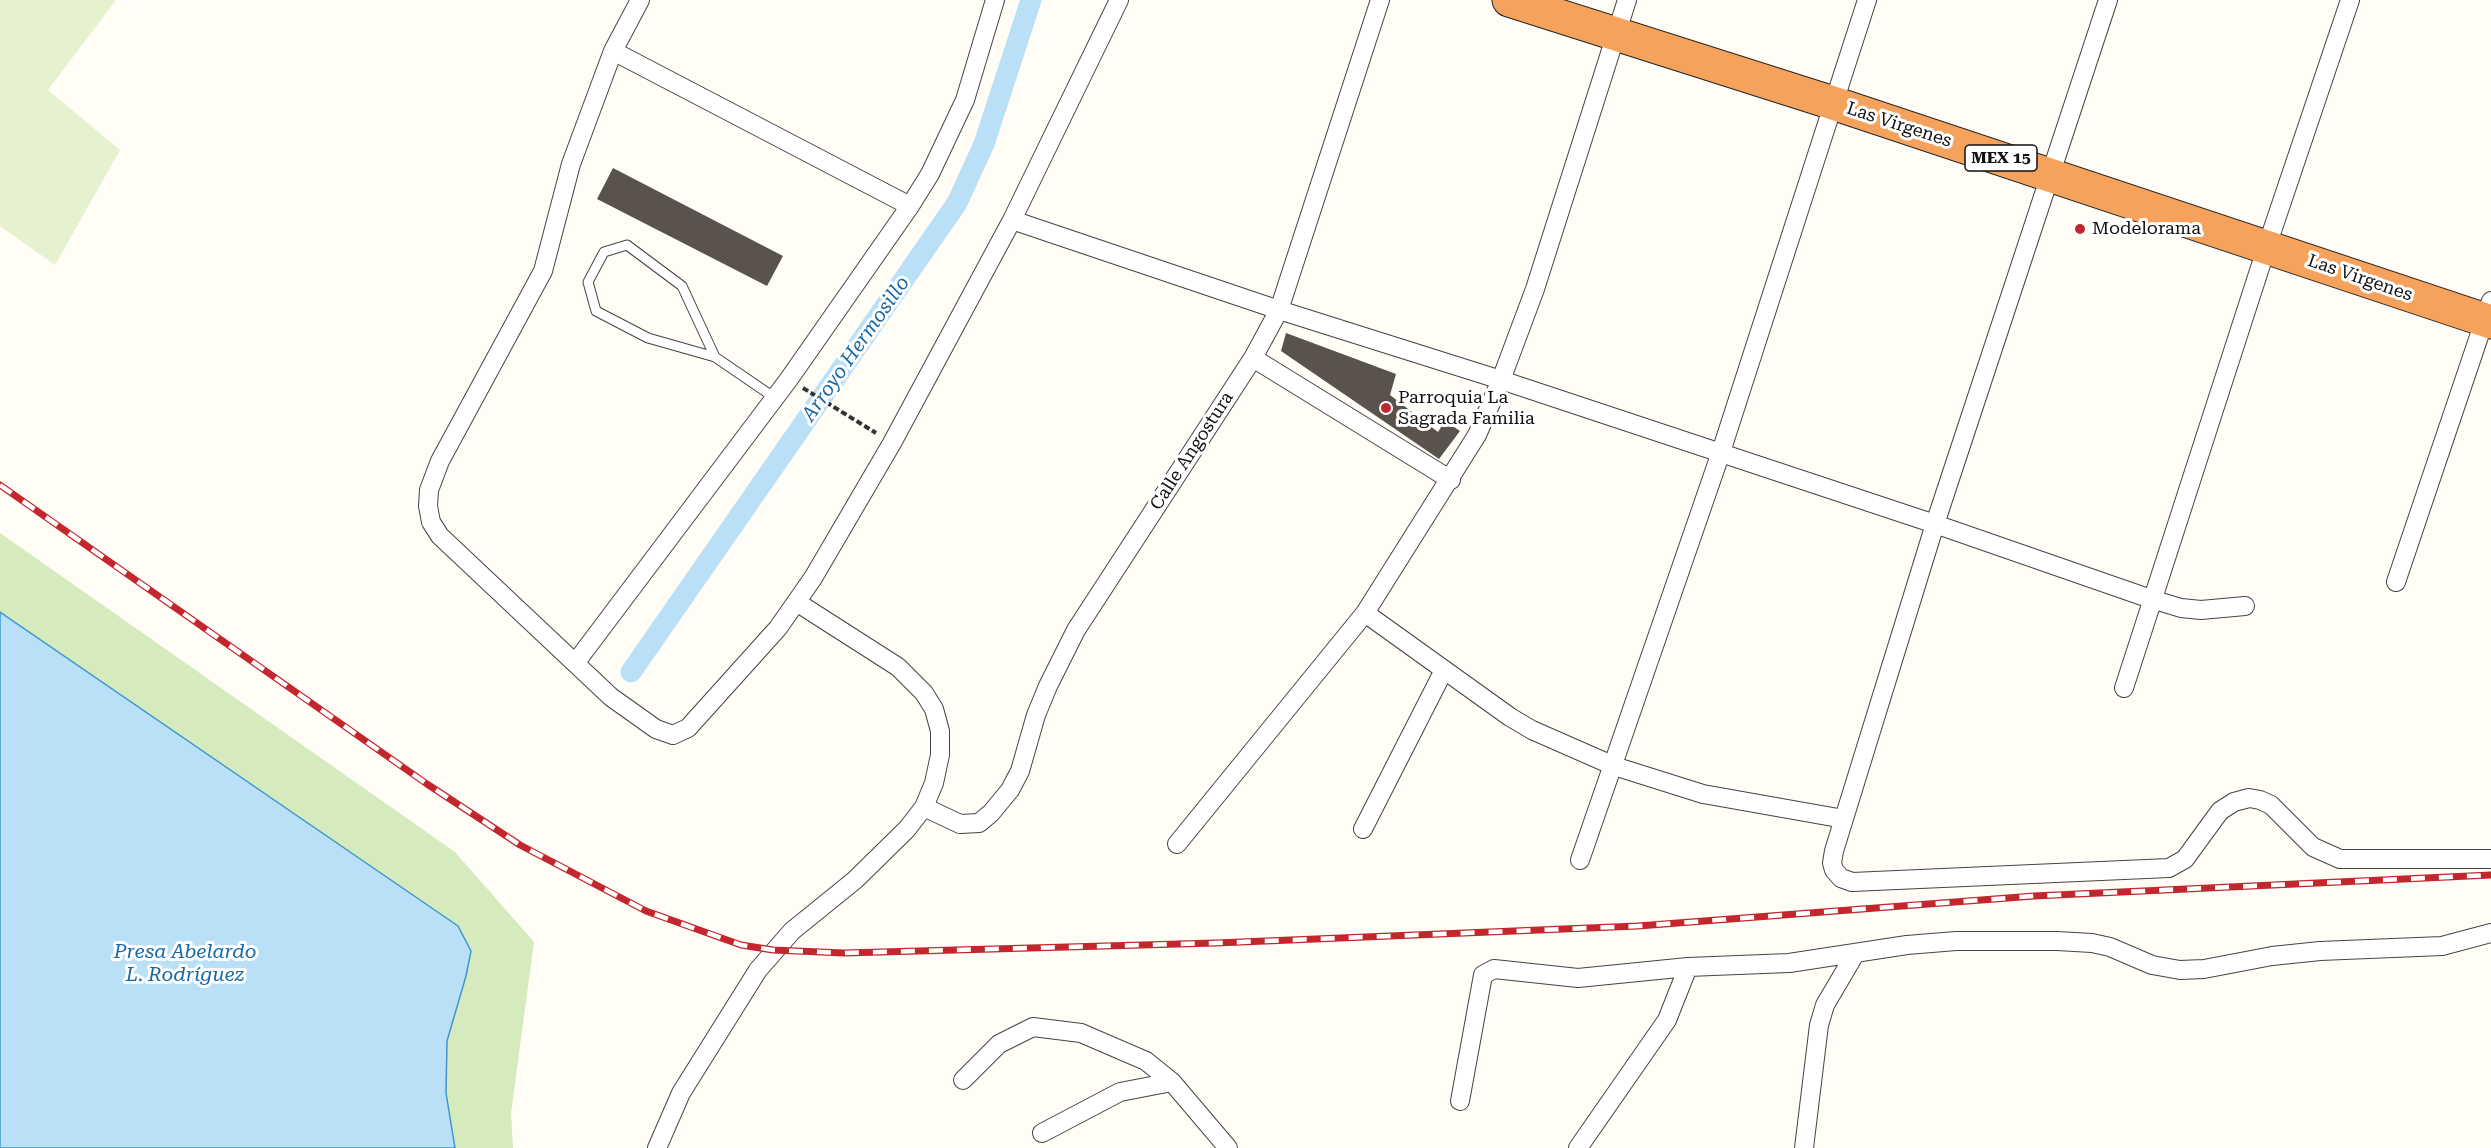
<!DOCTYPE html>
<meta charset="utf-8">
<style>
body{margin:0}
canvas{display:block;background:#fffdf5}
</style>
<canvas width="2491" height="1148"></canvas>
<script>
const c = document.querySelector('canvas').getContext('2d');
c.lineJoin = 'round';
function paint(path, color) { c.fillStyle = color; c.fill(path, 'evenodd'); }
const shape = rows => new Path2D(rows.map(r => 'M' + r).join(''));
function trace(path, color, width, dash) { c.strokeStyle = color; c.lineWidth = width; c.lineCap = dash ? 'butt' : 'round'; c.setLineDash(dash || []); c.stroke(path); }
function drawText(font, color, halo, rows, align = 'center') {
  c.font = font + ' "Roboto Serif",serif'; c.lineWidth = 6; c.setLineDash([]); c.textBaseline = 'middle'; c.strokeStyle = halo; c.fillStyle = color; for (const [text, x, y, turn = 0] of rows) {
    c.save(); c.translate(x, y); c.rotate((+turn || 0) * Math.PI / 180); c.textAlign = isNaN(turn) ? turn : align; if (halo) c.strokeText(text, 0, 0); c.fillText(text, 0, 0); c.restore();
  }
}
const green = shape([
 [0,533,455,852,534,942,511,1113,513,1148,0,1148]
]);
const pitch = shape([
 [0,0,116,0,48,90,120,150,55,265,0,226]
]);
const water = shape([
 [0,612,458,926,471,951,466,976,447,1041,446,1093,455,1148,0,1148,0,612]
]);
const canal = shape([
 [631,672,957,203,984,144,1031,0]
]);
const building = shape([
 [613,168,783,256,767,286,597,199],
 [1286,333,1396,374,1390,395,1438,432,1445,421,1460,431,1439,459,1281,351]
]);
const path = shape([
 [803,388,876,433]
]);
const lane = shape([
 [715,357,682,286,627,245,604,252,588,282,596,311,648,338,715,357,775,398]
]);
const street = shape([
 [640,0,613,51,571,164,543,271,440,461,429,490,428,506,431,522,440,536,611,697,656,729,673,735,688,728,778,628,813,578,892,443,1012,220,1119,0],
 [2108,0,1935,524,1834,851,1832,863,1834,870,1841,878,1852,882,2169,868,2185,859,2220,811,2234,802,2249,798,2260,800,2271,805,2313,847,2340,859,2491,859],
 [613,51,910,206],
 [1012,220,1279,310,1501,380,1935,524,2151,599,2181,608,2201,610,2245,606],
 [1253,358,1451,480],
 [2396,582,2491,301],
 [1365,613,1510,717,1532,730,1614,766,1703,794,1844,819],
 [576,662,789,379,910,206,930,174,965,100,995,0],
 [2124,688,2267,246,2350,0],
 [924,807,960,824,979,823,991,813,1010,790,1020,771,1036,715,1048,686,1076,630,1253,358,1279,310,1380,0],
 [1363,829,1444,670],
 [1177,844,1365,613,1477,435,1501,380,1535,289,1627,0],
 [1580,860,1720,455,1867,0],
 [963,1080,999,1044,1033,1027,1081,1033,1146,1061,1172,1082,1228,1148],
 [1460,1101,1483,975,1494,969,1578,978,1688,967,1789,963,1907,945,1956,941,2057,941,2092,943,2110,947,2152,965,2180,970,2204,969,2272,956,2320,951,2442,946,2491,933],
 [1042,1133,1120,1092,1172,1082],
 [657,1148,681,1093,758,970,792,931,855,880,907,829,924,807,934,783,940,755,940,731,934,709,924,693,898,667,798,603],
 [1578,1148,1667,1020,1688,967],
 [1804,1148,1819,1025,1825,1005,1855,954]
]);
const highway = shape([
 [1509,0,1833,103,2491,322]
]);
const rail = shape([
 [0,485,427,784,520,845,646,911,741,945,773,950,844,953,1216,943,1638,926,2034,896,2491,875]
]);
const markers = [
 [2080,229,6,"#c4262e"],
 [1386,408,6,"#c4262e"]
];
const shields = [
 [2001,158,72]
];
const shieldNames = [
 ["MEX 15",2001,158]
];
const streetNames = [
 ["Las Virgenes",1899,125,18],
 ["Las Virgenes",2360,278,19],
 ["Calle Angostura",1192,451,-57]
];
const poiNames = [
 ["Modelorama",2092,229],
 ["Parroquia La",1398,398],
 ["Sagrada Familia",1398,419]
];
const waterNames = [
 ["Arroyo Hermosillo",856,349,-55],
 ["Presa Abelardo",185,952],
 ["L. Rodríguez",185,975]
];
paint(green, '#d5ebbd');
paint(pitch, '#e6f2cf');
paint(water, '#b9e0f7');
trace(water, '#3f96cf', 1.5);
trace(canal, '#b9e0f7', 21);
paint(building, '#5a524d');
trace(lane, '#444', 11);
trace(street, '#444', 20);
trace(highway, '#222', 35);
trace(path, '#333', 4, [6, 3]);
trace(lane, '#fff', 9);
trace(street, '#fff', 18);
trace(highway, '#f5a25d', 33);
trace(rail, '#c4262e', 7);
trace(rail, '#fff', 4.5, [14]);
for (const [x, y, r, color] of markers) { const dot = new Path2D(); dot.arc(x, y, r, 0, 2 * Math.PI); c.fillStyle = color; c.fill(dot); trace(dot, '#fff', 2); }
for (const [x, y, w] of shields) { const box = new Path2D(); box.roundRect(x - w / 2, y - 13, w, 26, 4.5); c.fillStyle = '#fff'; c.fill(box); trace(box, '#111', 1.5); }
drawText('bold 16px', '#111', null, shieldNames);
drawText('18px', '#111', '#fff', streetNames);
drawText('18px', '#111', '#fff', poiNames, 'left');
drawText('italic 20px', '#1768a6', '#fff', waterNames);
</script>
